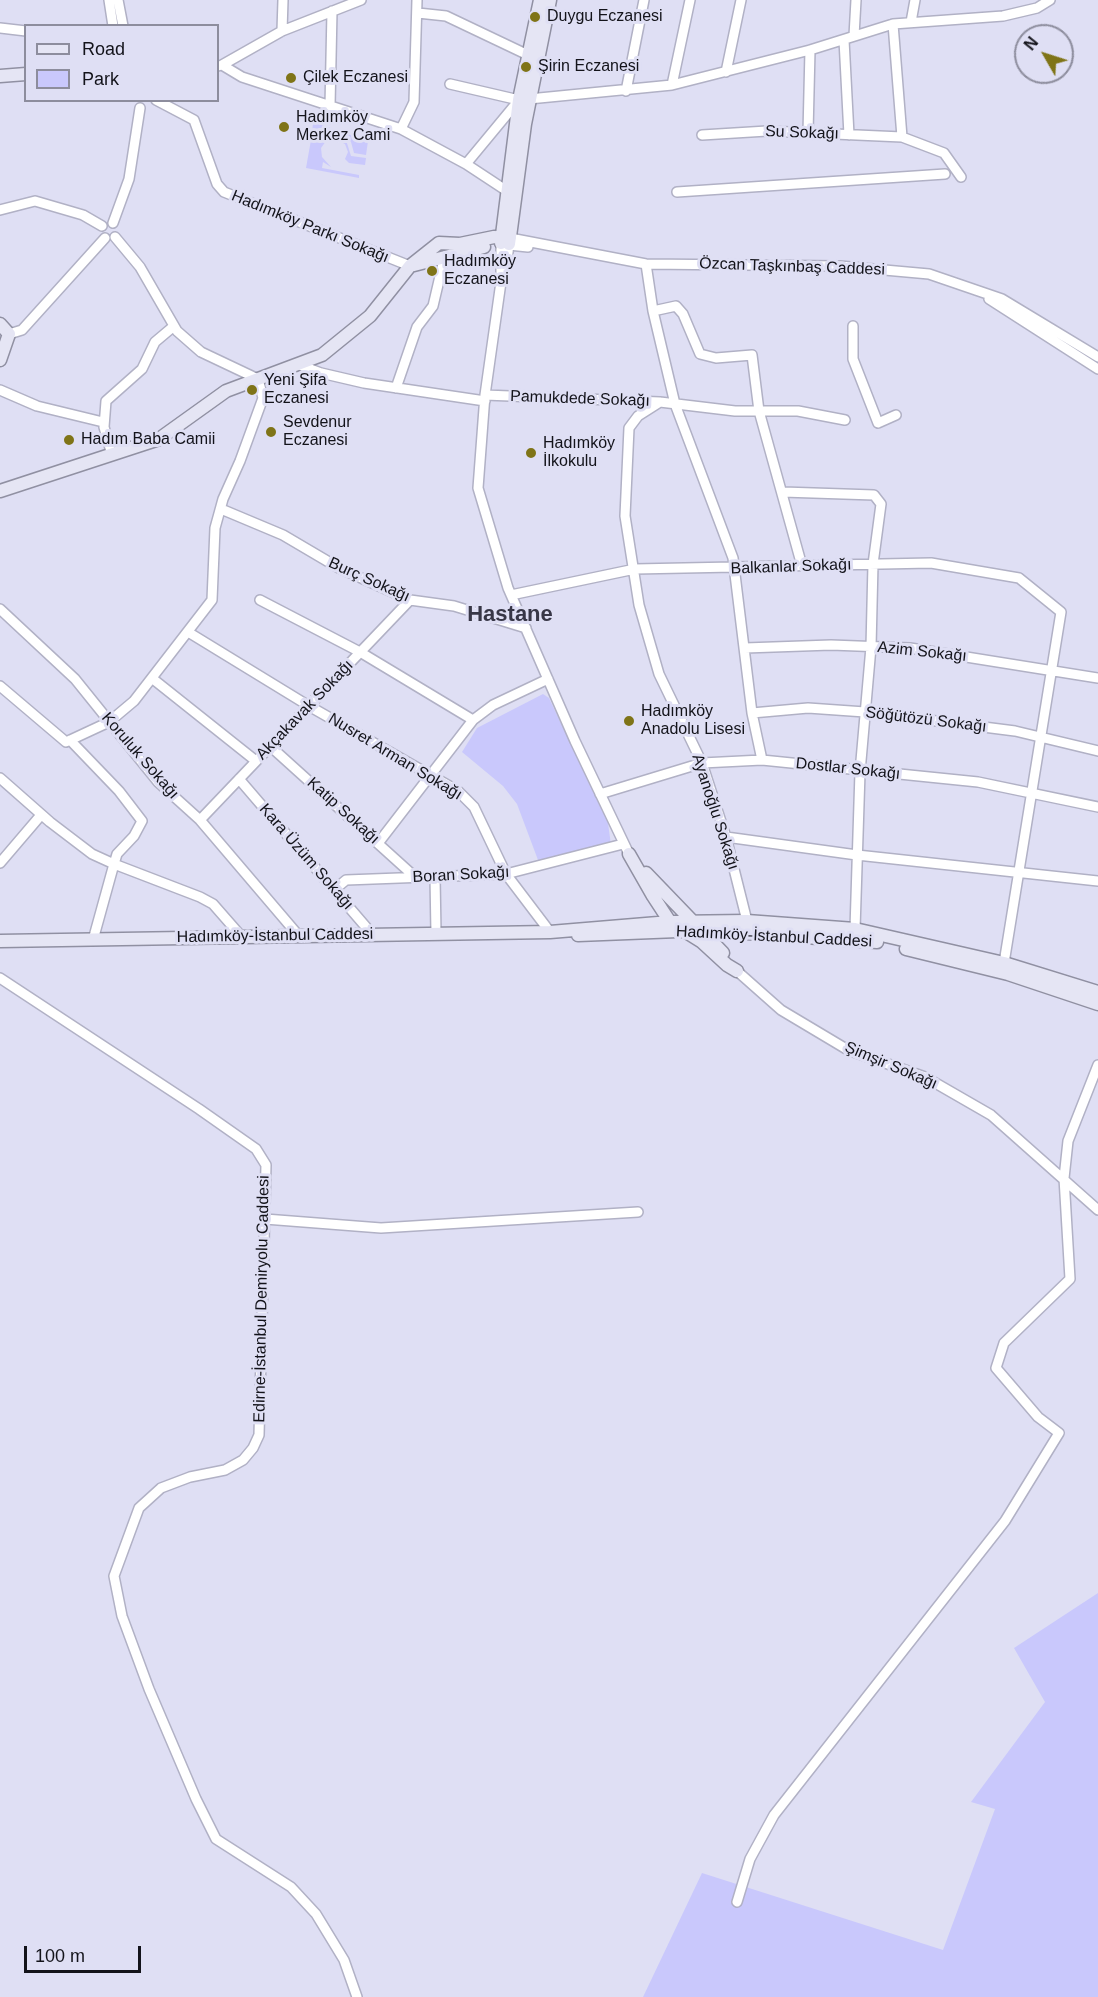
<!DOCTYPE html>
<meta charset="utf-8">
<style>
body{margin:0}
#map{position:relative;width:1098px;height:1997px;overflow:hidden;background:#dfdff4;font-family:Helvetica,sans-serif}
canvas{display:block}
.legend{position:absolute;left:24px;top:24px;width:195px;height:78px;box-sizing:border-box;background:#dfdff4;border:2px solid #8d8d9d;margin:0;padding:8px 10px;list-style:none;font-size:18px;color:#13131a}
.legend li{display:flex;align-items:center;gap:12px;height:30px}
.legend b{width:30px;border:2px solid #8d8d9d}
.north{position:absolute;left:1014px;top:24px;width:60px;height:60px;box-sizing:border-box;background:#dfdff4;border:2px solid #8d8d9d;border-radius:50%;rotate:309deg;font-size:16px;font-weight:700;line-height:24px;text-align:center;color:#13131a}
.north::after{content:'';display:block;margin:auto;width:21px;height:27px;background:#7f7417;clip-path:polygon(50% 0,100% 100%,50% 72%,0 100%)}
.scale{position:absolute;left:24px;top:1946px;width:117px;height:27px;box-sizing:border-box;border:3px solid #13131a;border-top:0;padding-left:8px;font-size:18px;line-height:21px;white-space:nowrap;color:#13131a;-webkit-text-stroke:4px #dfdff4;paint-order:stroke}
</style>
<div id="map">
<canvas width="1098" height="1997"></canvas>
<ul class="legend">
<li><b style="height:8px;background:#e5e5f4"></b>Road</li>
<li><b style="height:16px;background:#c9c8fc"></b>Park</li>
</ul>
<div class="north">N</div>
<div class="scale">100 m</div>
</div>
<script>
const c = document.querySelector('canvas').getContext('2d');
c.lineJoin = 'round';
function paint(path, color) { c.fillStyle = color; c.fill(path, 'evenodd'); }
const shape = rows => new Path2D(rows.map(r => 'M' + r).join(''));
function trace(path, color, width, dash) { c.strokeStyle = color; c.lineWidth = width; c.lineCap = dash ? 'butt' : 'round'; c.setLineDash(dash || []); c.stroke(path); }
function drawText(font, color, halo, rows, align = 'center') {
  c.font = font + ' Helvetica,sans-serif'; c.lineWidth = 6; c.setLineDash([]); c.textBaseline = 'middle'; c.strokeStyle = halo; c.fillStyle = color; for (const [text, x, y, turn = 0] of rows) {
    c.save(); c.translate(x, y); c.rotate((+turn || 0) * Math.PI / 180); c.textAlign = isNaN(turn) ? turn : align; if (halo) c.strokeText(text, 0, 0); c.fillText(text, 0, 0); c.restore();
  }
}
const green = shape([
 [313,122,368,141,366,155,354,153,351,142,343,135,332,133,321,137,312,135],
 [330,136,346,140,351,156,366,158,365,165,349,163,345,159,348,152,345,144,335,139,326,141,321,148,322,157,331,167,323,162,322,168,359,175,359,178,306,168,311,140,320,141],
 [543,694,549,698,608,823,611,845,538,860,517,804,503,786,462,752,477,728],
 [1098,1593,1098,1997,643,1997,702,1873,943,1950,995,1809,971,1802,1045,1702,1014,1648]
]);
const minor = shape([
 [109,0,113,26],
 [118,0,123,26],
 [418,13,446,16,528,55],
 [911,22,915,0],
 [893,24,902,137,944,153,961,177],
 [0,28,26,31],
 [282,31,283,0],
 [854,36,856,0],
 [844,40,849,135],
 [222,65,282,31,361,0],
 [218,66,222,65,242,77,401,129,466,164,507,191],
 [726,72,741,0],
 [450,84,519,100,466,164],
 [672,85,690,0],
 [626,91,644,0],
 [529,99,672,85,810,50,893,24,1003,16,1037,8,1050,0],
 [156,100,194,120,217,184,224,192,410,266],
 [330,106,332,11],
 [401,129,414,102,417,0],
 [808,133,810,50],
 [702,135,767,131,902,137],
 [677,192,945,174],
 [0,210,35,201,83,215,102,226],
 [113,223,129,179,140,108],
 [510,238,646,264,840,266,929,274,1002,299,1098,357],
 [501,244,501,282,485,395,478,488,508,588,575,741,629,854],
 [646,264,653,311,675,404,733,558,752,713,762,760],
 [506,266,509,245,528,247],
 [989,299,1098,369],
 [653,311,676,306,683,314,700,354,716,358,752,355,759,411,802,566],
 [853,326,853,359,878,423,896,415],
 [9,334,22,330,105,238],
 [297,364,321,373,364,383,485,401],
 [396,388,417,327,433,306,444,259],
 [0,390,37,406,103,422],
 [485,395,660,402,735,411,798,411,845,420],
 [660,402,638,416,629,428,625,516,639,605,659,674,702,763,726,837,747,921],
 [112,455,104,427,106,401,142,369,155,342,174,326],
 [783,492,874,495,881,504,873,564,871,647,860,772,855,929],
 [221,509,283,535,339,568,410,600,454,606,526,628],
 [511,595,635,569,931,563,1019,578,1061,612,1004,963],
 [260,600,360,652,473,720],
 [0,609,75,679,158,782,200,820,298,935],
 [188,632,309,706,458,791,474,807,506,874,550,932],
 [745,648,831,645,910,648,1098,678],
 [153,679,256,761],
 [0,686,66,742,109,722,134,701,212,600,215,528,223,499,240,461,263,398,258,379,201,352,177,331,140,267,115,237],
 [752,713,808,708,865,712,1015,731,1098,751],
 [70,740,119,791,142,821,134,836,117,854,114,864,200,897,213,904,241,936],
 [270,746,415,877],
 [0,778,50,822,92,854,114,864,93,940],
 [239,779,372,934],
 [600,794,702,763,762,760,978,782,1098,807],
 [200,820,410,600],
 [726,837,857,855,1098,881],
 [379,842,473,720,493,705,548,679],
 [0,863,41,815],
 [435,877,436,933],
 [334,890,346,880,506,874,623,844],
 [737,971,781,1010,848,1050,925,1077,991,1115,1098,1210],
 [0,978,199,1109,256,1149,266,1165,259,1435,253,1448,243,1460,225,1470,190,1477,161,1488,139,1508,114,1576,122,1616,149,1689,196,1799,216,1839,291,1887,316,1914,344,1960,357,1997],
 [265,1219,381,1228,638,1212],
 [737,1902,750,1859,774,1815,1005,1521,1059,1433,1038,1417,996,1368,1004,1343,1070,1279,1064,1178,1068,1141,1098,1065]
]);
const major = shape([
 [0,76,26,74],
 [501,243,519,100,540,0],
 [509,244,525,124,550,0],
 [414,265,484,247],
 [0,324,9,334,0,360],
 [0,491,159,439,226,391,322,355,370,316,410,266,439,243,460,244,494,237,510,238],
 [629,854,653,896,670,922,702,942,727,965,737,971],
 [646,873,723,953],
 [578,935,703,930,877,942],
 [0,941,550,932,670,922,747,921,855,929,1004,963,1098,992],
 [906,949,1008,974,1098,1004]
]);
const markers = [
 [535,17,6,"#7f7417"],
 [526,67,6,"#7f7417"],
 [291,78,6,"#7f7417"],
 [284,127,6,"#7f7417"],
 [432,271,6,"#7f7417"],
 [252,390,6,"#7f7417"],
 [271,432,6,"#7f7417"],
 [69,440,6,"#7f7417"],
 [531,453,6,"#7f7417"],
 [629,721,6,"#7f7417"]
];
const poiNames = [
 ["Duygu Eczanesi",547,17],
 ["Şirin Eczanesi",538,67],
 ["Çilek Eczanesi",303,78],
 ["Hadımköy",296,118],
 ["Merkez Cami",296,136],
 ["Hadımköy",444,262],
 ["Eczanesi",444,280],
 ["Yeni Şifa",264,381],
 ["Eczanesi",264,399],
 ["Sevdenur",283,423],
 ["Eczanesi",283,441],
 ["Hadım Baba Camii",81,440],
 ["Hadımköy",543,444],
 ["İlkokulu",543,462],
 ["Hadımköy",641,712],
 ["Anadolu Lisesi",641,730]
];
const streetNames = [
 ["Su Sokağı",802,133,2],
 ["Hadımköy Parkı Sokağı",310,227,22],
 ["Özcan Taşkınbaş Caddesi",792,267,2],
 ["Pamukdede Sokağı",580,399,2],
 ["Balkanlar Sokağı",791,567,-2],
 ["Burç Sokağı",369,580,24],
 ["Azim Sokağı",922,652,6],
 ["Akçakavak Sokağı",305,710,-46],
 ["Söğütözü Sokağı",926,720,7],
 ["Koruluk Sokağı",140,756,49],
 ["Nusret Arman Sokağı",395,757,31],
 ["Dostlar Sokağı",848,769,6],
 ["Katip Sokağı",343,811,42],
 ["Ayanoğlu Sokağı",715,812,72],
 ["Kara Üzüm Sokağı",306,857,49],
 ["Boran Sokağı",461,875,-3],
 ["Hadımköy-İstanbul Caddesi",275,936,-1],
 ["Hadımköy-İstanbul Caddesi",774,937,3],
 ["Şimşir Sokağı",891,1066,23],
 ["Edirne-İstanbul Demiryolu Caddesi",262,1299,-89]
];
const districtNames = [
 ["Hastane",510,615]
];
paint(green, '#c9c8fc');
trace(minor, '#b1b1c5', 12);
trace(major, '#9090a2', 15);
trace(minor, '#fff', 9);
trace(major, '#e5e5f4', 12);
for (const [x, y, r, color] of markers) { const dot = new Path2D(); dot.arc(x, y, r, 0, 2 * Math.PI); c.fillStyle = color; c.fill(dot); trace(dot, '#dfdff4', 2); }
drawText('16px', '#13131a', '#dfdff4', poiNames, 'left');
drawText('16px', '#13131a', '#dfdff4', streetNames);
drawText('bold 22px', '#373646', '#dfdff4', districtNames);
</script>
